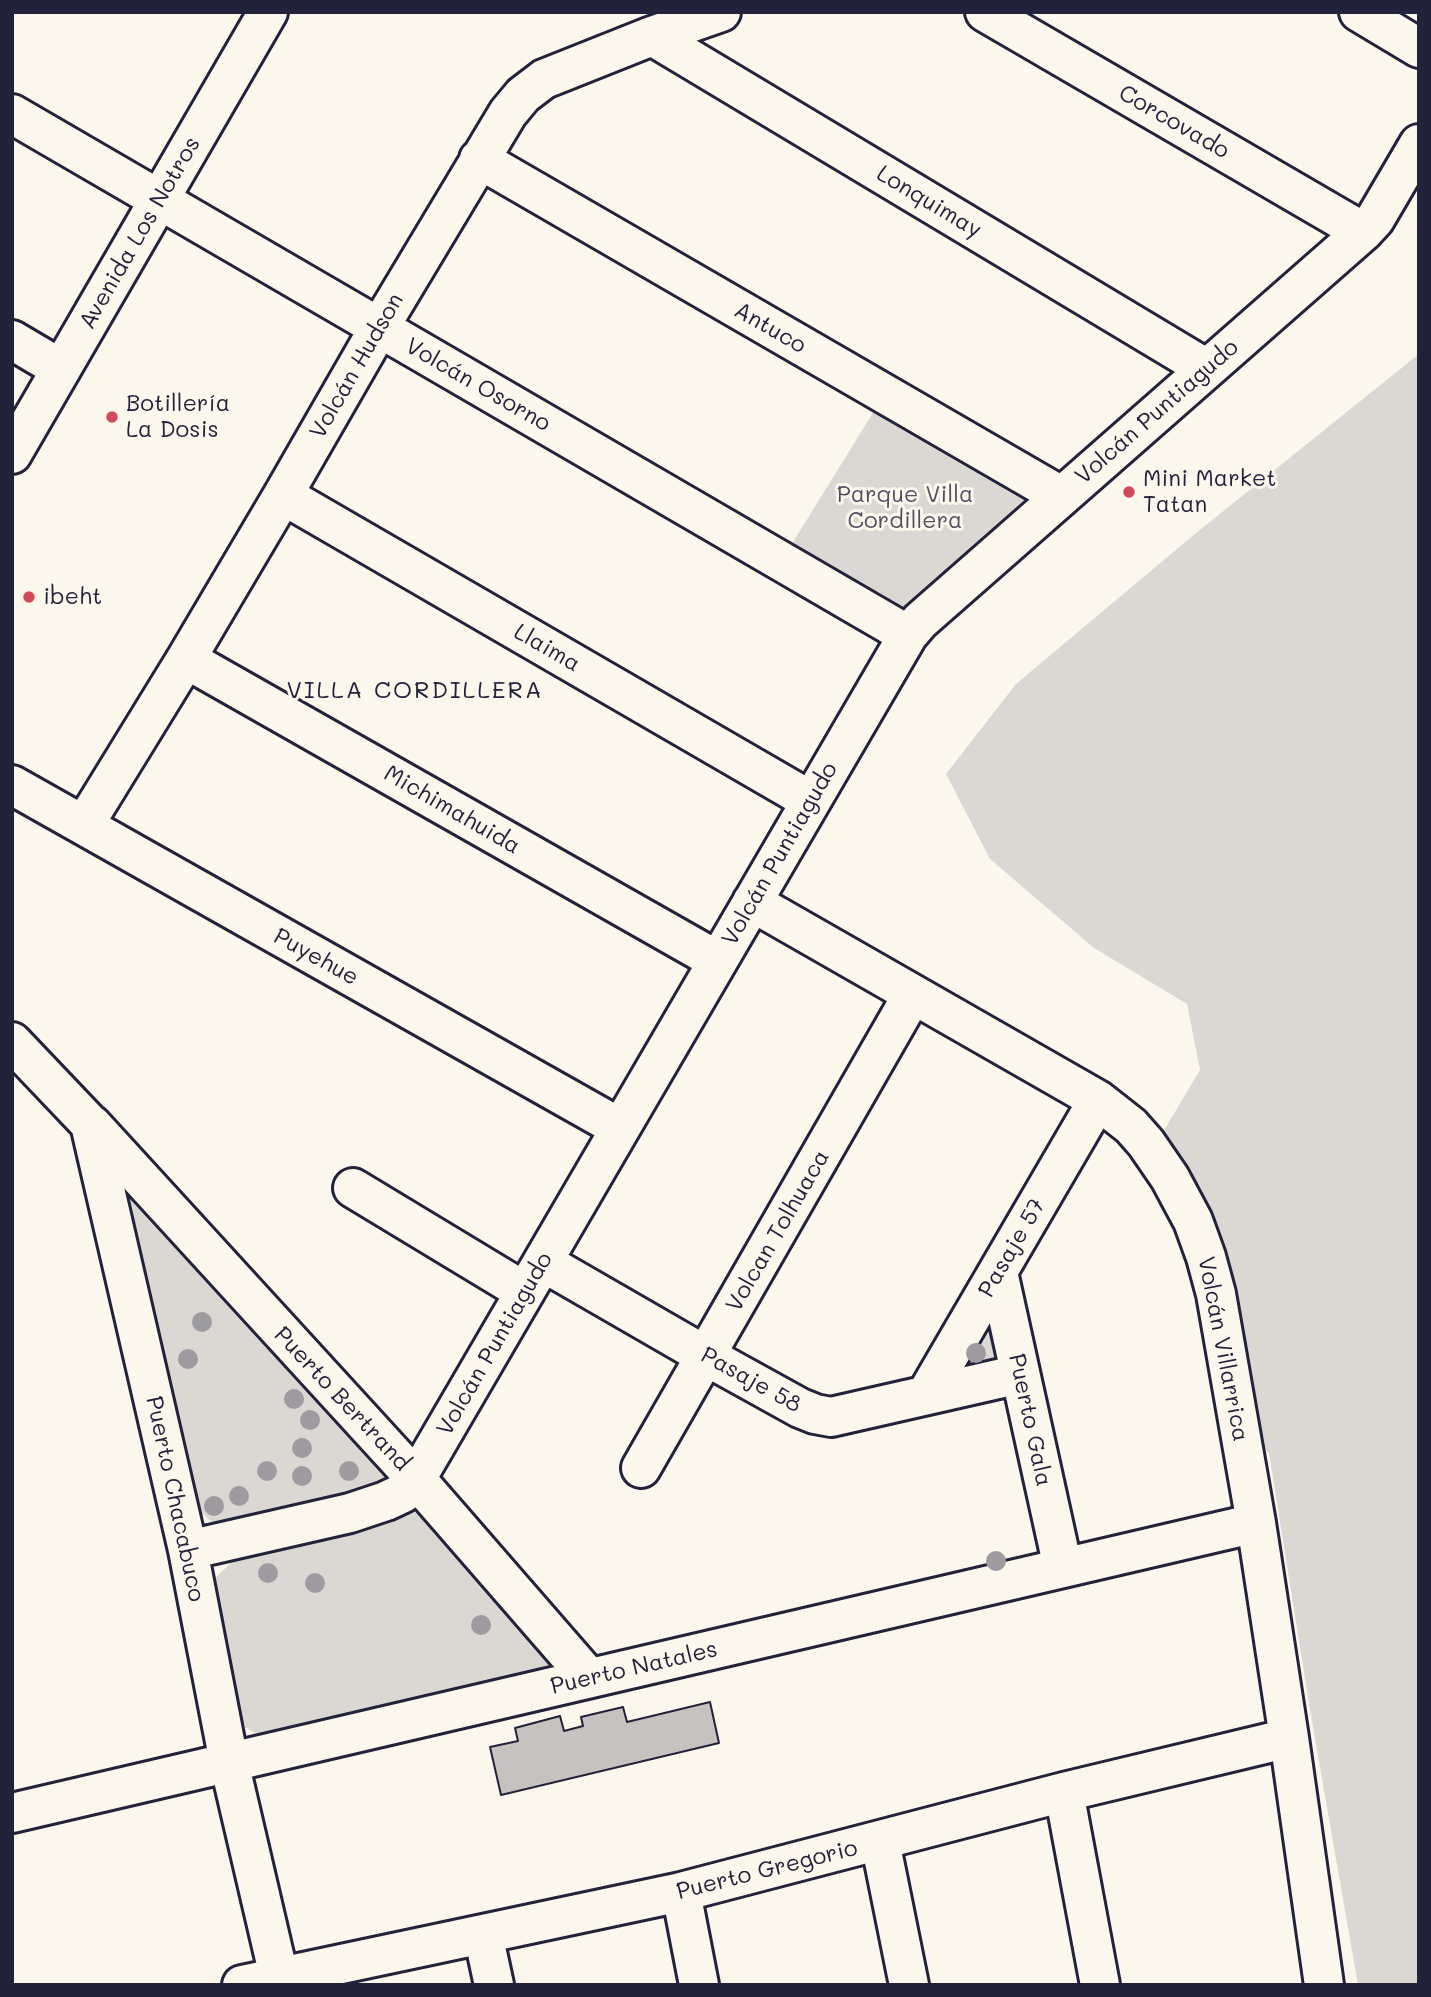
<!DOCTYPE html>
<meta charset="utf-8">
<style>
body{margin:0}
#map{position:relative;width:1431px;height:1997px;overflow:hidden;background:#fbf7ec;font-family:Mali,sans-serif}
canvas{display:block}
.frame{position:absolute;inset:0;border:14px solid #22223b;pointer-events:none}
</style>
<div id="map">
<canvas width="1431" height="1997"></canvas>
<div class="frame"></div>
</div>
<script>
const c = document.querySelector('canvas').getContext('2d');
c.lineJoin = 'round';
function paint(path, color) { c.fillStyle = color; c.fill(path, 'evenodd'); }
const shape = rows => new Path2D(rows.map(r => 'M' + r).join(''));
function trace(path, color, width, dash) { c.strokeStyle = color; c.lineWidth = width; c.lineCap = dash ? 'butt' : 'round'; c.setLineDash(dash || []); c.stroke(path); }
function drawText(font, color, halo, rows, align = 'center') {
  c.font = font + ' Mali,sans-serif'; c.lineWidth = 6; c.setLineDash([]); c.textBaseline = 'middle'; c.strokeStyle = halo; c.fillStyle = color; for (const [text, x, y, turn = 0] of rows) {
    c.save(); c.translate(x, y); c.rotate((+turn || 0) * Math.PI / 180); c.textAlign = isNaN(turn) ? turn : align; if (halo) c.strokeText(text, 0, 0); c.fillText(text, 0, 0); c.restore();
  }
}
const green = shape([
 [1419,354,1419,1985,1358,1985,1310,1710,1269,1453,1261,1446,1252,1374,1240,1320,1230,1290,1172,1167,1163,1132,1200,1070,1187,1004,1094,948,990,859,946,774,1016,684,1196,533],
 [879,403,1039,494,905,613,790,547],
 [126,1186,385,1470,386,1478,382,1486,217,1525,208,1519,200,1511],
 [990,1312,1002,1363,952,1369],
 [420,1511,550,1660,544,1672,276,1741,255,1733,243,1726,237,1713,218,1603,215,1578,231,1563,256,1550]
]);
const building = shape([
 [710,1702,719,1743,501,1795,490,1747,518,1741,515,1728,560,1716,564,1731,583,1726,581,1717,623,1707,627,1722,710,1702]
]);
const minor = shape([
 [985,12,1363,232],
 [1359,12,1419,48],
 [652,36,1207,369],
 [12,114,908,635],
 [479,159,1061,496],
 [12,340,61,369],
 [283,495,811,801],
 [186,659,718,961],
 [12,785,620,1128],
 [84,825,186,659,283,495,379,328,508,113,523,95,544,79,652,36,721,12],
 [752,902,1098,1100,1131,1126,1146,1143,1170,1178,1193,1221,1206,1257,1216,1294,1256,1523,1289,1738,1324,1985],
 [12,1042,90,1124,188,1550,229,1762,281,1985],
 [92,1125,416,1479,589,1678],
 [353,1188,525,1292],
 [543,1262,706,1356,800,1408,815,1414,831,1417,1020,1374],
 [998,1272,1063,1568],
 [926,1395,1098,1100],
 [641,1468,913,994],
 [188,1550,350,1513,386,1501,403,1493,416,1479,908,635,920,621,1363,232,1375,219,1419,144],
 [1064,1792,1100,1985],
 [12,1813,1256,1523],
 [880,1841,909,1985],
 [681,1892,699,1985],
 [483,1934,494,1985],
 [242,1985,681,1892,1064,1792,1289,1738]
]);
const major = shape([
 [12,454,268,12]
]);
const trees = [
 [202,1322],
 [976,1353],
 [188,1359],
 [294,1399],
 [310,1420],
 [302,1448],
 [267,1471],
 [349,1471],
 [302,1476],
 [239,1496],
 [214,1506],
 [996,1561],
 [268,1573],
 [315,1583],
 [481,1625]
];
const markers = [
 [112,417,7,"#d1495b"],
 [1129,492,7,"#d1495b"],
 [29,597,7,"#d1495b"]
];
const streetNames = [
 ["Corcovado",1174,122,30],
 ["Lonquimay",929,202,31],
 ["Avenida Los Notros",140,233,-60],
 ["Antuco",770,328,30],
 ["Volcán Hudson",357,366,-60],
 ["Volcán Osorno",478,385,30],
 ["Volcán Puntiagudo",1157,412,-41],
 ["Llaima",547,648,30],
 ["Michimahuida",452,810,30],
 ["Volcán Puntiagudo",780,854,-60],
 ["Puyehue",316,957,29],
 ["Volcan Tolhuaca",778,1231,-60],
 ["Pasaje 57",1012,1248,-60],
 ["Volcán Puntiagudo",495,1344,-60],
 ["Volcán Villarrica",1223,1349,79],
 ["Pasaje 58",751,1380,29],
 ["Puerto Bertrand",342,1399,47],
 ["Puerto Gala",1030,1420,78],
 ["Puerto Chacabuco",175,1499,78],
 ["Puerto Natales",634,1668,-13],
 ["Puerto Gregorio",767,1870,-14]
];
const poiNames = [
 ["Botillería",126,404],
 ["La Dosis",126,430],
 ["Mini Market",1143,479],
 ["Tatan",1143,505],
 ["ibeht",43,597]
];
const parkNames = [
 ["Parque Villa",905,495],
 ["Cordillera",905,521]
];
const neighbourhoodNames = [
 ["VILLA CORDILLERA",415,691]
];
paint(green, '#dbd8d3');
paint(building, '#c6c2c0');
trace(building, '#22223b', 2);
trace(minor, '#22223b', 44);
trace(major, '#22223b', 44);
trace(minor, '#fbf7ec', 38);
trace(major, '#fbf7ec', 38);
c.fillStyle = '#9d9ba0';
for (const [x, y] of trees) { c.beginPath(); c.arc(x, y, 10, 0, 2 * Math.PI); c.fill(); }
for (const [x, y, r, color] of markers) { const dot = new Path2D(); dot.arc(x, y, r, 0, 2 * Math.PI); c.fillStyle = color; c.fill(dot); trace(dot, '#fbf7ec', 2.5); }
drawText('23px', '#22223b', '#fbf7ec', streetNames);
drawText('23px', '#22223b', '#fbf7ec', poiNames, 'left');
drawText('23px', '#505061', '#fbf7ec', parkNames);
c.letterSpacing = '2px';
drawText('24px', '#22223b', '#fbf7ec', neighbourhoodNames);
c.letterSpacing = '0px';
</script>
